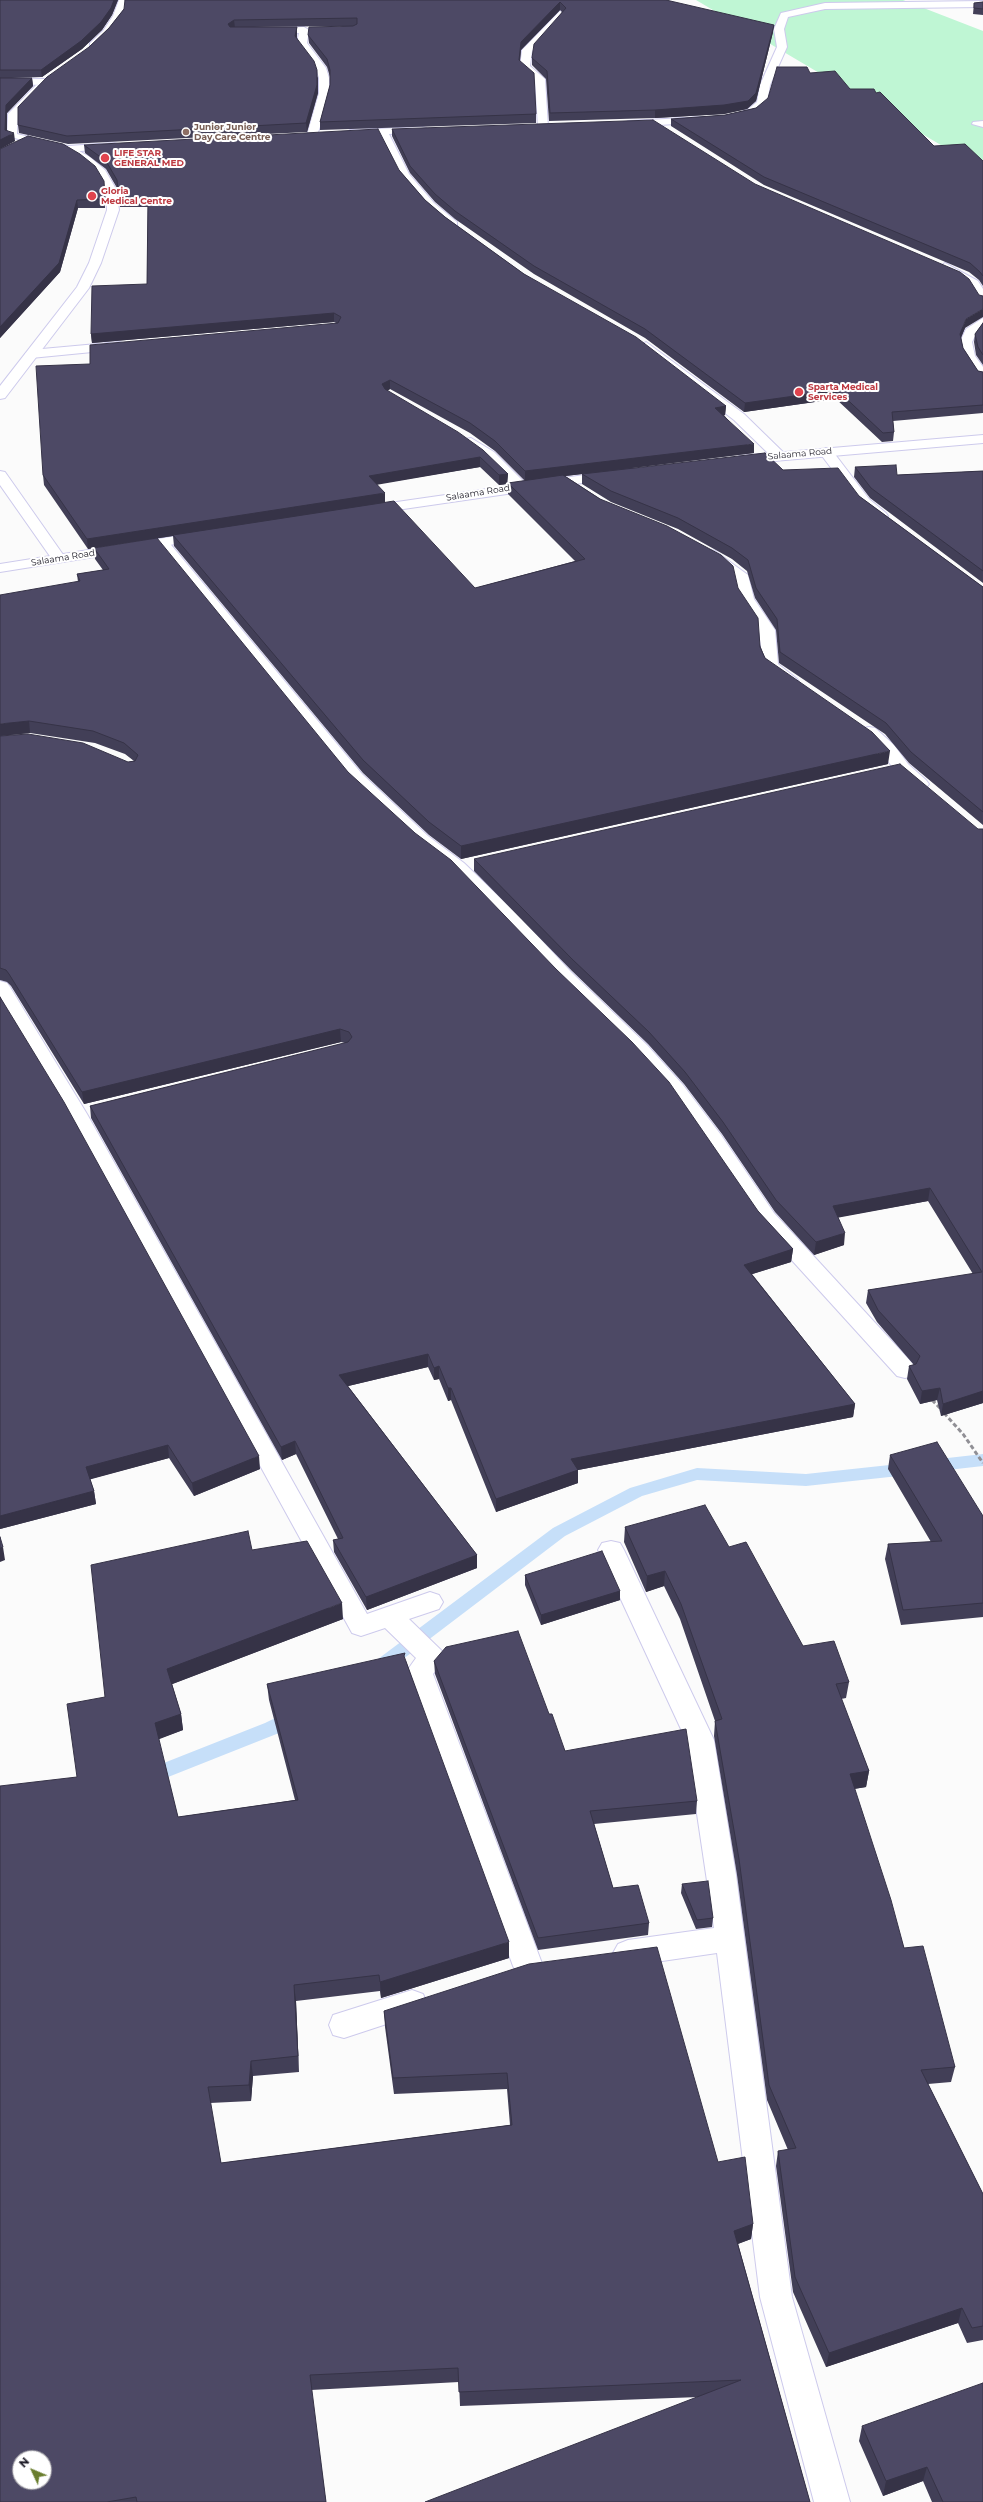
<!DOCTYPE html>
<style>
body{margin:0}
#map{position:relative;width:983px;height:2502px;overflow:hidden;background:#fbfbfb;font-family:Montserrat,sans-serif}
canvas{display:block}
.north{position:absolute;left:12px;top:2450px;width:40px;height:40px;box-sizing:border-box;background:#fff;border:1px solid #a4a3a8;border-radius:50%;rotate:314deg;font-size:11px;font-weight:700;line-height:16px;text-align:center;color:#1b1925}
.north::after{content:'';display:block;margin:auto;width:14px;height:18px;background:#6a7e2e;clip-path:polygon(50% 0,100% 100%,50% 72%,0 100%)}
</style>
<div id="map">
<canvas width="983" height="2502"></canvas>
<div class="north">N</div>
</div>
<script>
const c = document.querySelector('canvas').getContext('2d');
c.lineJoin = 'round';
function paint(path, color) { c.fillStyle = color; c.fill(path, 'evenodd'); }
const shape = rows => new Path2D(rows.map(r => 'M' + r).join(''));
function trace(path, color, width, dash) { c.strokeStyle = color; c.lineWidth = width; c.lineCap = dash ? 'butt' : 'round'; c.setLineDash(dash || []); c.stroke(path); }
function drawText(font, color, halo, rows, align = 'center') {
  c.font = font + ' Montserrat,sans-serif'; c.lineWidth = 4; c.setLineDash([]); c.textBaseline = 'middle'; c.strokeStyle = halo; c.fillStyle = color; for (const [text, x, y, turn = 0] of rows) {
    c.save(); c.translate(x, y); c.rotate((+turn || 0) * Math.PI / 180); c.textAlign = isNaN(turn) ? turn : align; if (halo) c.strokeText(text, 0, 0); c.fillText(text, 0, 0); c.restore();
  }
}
const green = shape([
 [696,0,903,0,983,31,983,170]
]);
const stream = shape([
 [983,1454,983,1466,930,1472,924,1470,922,1466,924,1462,930,1460,983,1454],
 [908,1463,914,1465,916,1469,914,1473,908,1475,806,1486,697,1480,642,1496,565,1536,390,1669,384,1671,378,1669,375,1664,378,1659,553,1528,630,1488,697,1468,806,1474,908,1463],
 [294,1709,300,1711,303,1716,300,1721,279,1733,148,1785,141,1782,139,1777,141,1772,265,1723,294,1709]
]);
const path = shape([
 [932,1400,941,1409],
 [944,1413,963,1434,983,1463]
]);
const minor = shape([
 [983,1,983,7,825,9,788,17,784,29,787,47,770,85,767,103,755,114,736,119,731,116,747,110,757,102,760,85,777,47,774,29,781,13,825,3,983,1],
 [560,11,565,14,563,16,532,51,530,66,545,79,548,127,543,130,538,127,535,80,520,67,522,50,560,11],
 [304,27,309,30,307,43,326,68,329,78,329,93,324,116,317,135,312,138,307,135,319,93,319,78,316,68,297,43,299,33,267,34,262,31,267,28,304,27],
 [0,78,44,79,49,82,44,85,0,84,0,78],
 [702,117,706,118,706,122,628,127,623,124,628,121,702,117],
 [983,121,983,127,972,124,973,122,983,121],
 [422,127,426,128,426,132,389,134,409,174,434,203,457,222,457,226,449,226,426,207,400,177,379,135,350,136,345,133,350,130,422,127],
 [114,143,118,144,118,148,68,152,63,149,68,146,114,143],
 [945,263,978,281,983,289,983,304,979,303,969,286,941,269,939,267,945,263],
 [983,318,983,328,976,334,972,342,975,356,983,367,983,380,978,379,963,356,960,342,966,329,983,318],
 [119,342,123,343,125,346,123,349,31,358,25,354,31,350,119,342],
 [646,342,744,414,784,453,786,456,784,459,774,459,734,420,642,349,640,346,646,342],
 [471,438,494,452,526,484,528,487,526,490,516,490,484,458,466,445,464,442,466,439,471,438],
 [826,448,831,449,869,499,886,513,888,516,886,519,876,519,859,505,819,452,826,448],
 [162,539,167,540,362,774,428,836,464,863,521,918,571,972,647,1045,683,1085,721,1135,774,1213,913,1364,917,1370,913,1376,905,1378,897,1376,758,1223,706,1144,669,1093,633,1053,557,980,507,926,452,871,416,844,350,782,157,546,155,543,157,540,162,539],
 [710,550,715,551,748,575,754,599,775,630,778,664,797,679,799,682,797,685,785,685,763,666,759,630,738,599,734,577,703,554,710,550],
 [869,727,875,728,894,745,908,764,926,780,929,784,926,788,914,788,896,772,882,753,861,732,863,728,869,727],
 [0,981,7,983,10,987,87,1114,367,1614,430,1592,439,1595,443,1602,439,1609,409,1619,442,1651,446,1658,433,1674,543,1966,538,1975,528,1979,518,1975,513,1966,406,1672,416,1658,385,1628,361,1636,352,1633,67,1114,0,1003,0,981],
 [611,1541,620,1543,624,1550,714,1740,736,1875,792,2297,850,2502,814,2502,760,2297,717,1953,628,1966,618,1962,613,1953,618,1944,628,1940,714,1928,686,1740,598,1550,602,1543,611,1541],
 [412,1990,423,1994,427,2003,423,2012,344,2038,333,2035,329,2025,333,2015,412,1990]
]);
const tertiary = shape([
 [119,0,127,0,123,16,109,35,96,47,90,47,90,43,103,31,113,16,119,0],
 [36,85,44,87,18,115,17,134,72,147,90,157,105,170,116,189,119,210,101,263,89,288,5,398,0,399,0,386,77,287,89,263,107,210,106,189,97,174,82,161,64,151,7,136,8,114,36,85],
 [0,471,5,472,64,556,66,559,64,562,54,562,0,485,0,471]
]);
const secondary = shape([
 [983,435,983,443,739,464,732,460,739,456,983,435],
 [612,471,617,472,619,475,617,478,369,514,362,510,369,506,612,471],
 [202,532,209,536,207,539,0,572,0,564,202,532]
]);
const wall = shape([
 [0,0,118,0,112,15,102,30,82,49,42,77,12,78,32,78,33,86,7,113,7,130,15,141,0,149],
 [666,0,773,32,756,101,747,109,724,114,655,118,549,121,546,79,532,65,532,58,562,12,560,10,521,50,520,61,536,114,536,123,320,130,320,122,330,85,330,77,327,67,309,43,308,35,343,26,254,27,297,27,297,38,318,78,318,93,307,132,68,144,19,133,18,125,89,47,109,28,124,9],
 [983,2,983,15,973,14,974,3],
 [810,73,850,89,876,93,934,146,983,161,983,286,979,280,969,272,764,185,671,126,671,119,725,115,756,108],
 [392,129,965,328,961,338,963,348,978,371,983,372,983,413,893,421,894,432,893,441,882,442,836,399,744,412,645,338,534,274,455,219,435,202,410,173,392,136],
 [84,145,399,170,425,200,445,217,524,274,726,406,725,415,724,415,754,453,632,468,783,470,859,496,983,587,983,825,909,763,885,734,779,663,776,630,755,598,747,571,732,559,678,529,611,502,582,484,582,474,565,476,738,588,765,658,888,764,461,859,429,835,363,773,174,546,173,536,88,549,44,485,43,475,90,364,336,323,334,322,92,343,91,334,147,284,148,207,120,207,117,188,106,169,85,153],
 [390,389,470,433,495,451,525,481,508,483,508,494,575,561,475,588,385,502,377,484,480,467,499,485,507,484,508,474,387,391],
 [0,149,104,181,105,208,78,208,60,272,0,338],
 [983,323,983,365,976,355,974,342,975,334],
 [855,467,897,475,983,471,983,583,870,498,854,477],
 [94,548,348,772,793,1249,791,1262,752,1274,855,1404,853,1417,578,1470,578,1483,496,1512,451,1400,448,1401,439,1379,434,1380,428,1367,348,1386,477,1555,477,1568,367,1610,334,1552,333,1540,338,1539,296,1454,282,1460,91,1118,90,1106,345,1043,341,1042,84,1104,11,986,7,982,0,980,0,736,128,762,134,761,125,754,95,743,30,733,0,736,78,582,77,574,103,570,95,559],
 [978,829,983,1403,941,1416,937,1400,920,1404,907,1379,909,1366,914,1365,877,1322,866,1303,868,1290,973,1274,928,1201,838,1217,844,1245,814,1255,775,1212,722,1134,684,1084,648,1044,572,971,474,871,474,859],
 [0,997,260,1469,194,1496,169,1458,90,1479,94,1491,96,1504,0,1529],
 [890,1455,983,1516,983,1617,901,1625,885,1559,888,1544,931,1542,888,1469],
 [625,1527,729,1547,803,1646,849,1682,846,1698,841,1699,869,1771,866,1787,854,1789,904,1948,955,2067,951,2082,928,2084,983,2194,983,2340,967,2343,958,2323,826,2367,793,2292,776,2166,778,2151,788,2150,767,2100,737,1875,714,1736,715,1721,680,1619,664,1586,646,1592,624,1542],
 [252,1550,343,1619,172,1684,181,1714,183,1730,158,1739,178,1817,295,1800,269,1700,267,1684,406,1661,509,1958,381,1998,380,1991,296,2001,299,2072,253,2076,251,2101,210,2103,221,2163,510,2125,507,2089,394,2094,385,2027,384,2011,718,2162,753,2224,751,2239,738,2244,810,2502,699,2397,460,2406,459,2382,311,2390,326,2502,0,2502,77,1777,105,1697],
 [525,1575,620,1591,620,1600,541,1625,525,1585],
 [434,1661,549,1714,565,1751,697,1801,696,1814,594,1824,613,1888,649,1923,648,1935,538,1950,435,1674],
 [682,1884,713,1918,712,1927,696,1929,681,1893],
 [862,2426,983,2502,932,2502,923,2481,883,2496,859,2441]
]);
const shadedWall = shape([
 [114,0,118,0,112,15,102,30,82,49,42,77,41,70],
 [560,2,560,10,521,50,519,68,521,42],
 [234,20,235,28,229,32,228,24],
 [774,25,773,32,756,101,747,109,724,114,655,118,655,110],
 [297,27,297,35,296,44,295,36],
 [317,70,318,93,307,132,306,123],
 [32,78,33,86,7,113,7,137,14,133,15,141,0,149,0,140,5,130,6,105],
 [77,200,78,208,60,272,0,338,0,327],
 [983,309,983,317,965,328,959,342,960,334,966,319],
 [334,313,334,322,92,343,91,334],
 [390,380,390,389,383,394,382,384],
 [837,390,836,399,744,412,745,403],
 [726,406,725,415,715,417,715,408],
 [754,444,754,453,525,481,525,471],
 [480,457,480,467,370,486,369,476],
 [508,474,507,484,499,485,499,475],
 [385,493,385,503,88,549,87,539],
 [29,721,30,733,0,736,0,724],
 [890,751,888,764,461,859,461,846],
 [340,1029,341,1042,84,1104,82,1092],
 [930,1188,928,1201,831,1219,833,1206],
 [845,1233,844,1245,814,1255,816,1242],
 [793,1249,791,1262,743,1277,744,1265],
 [428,1354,428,1367,340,1388,339,1375],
 [439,1366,439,1379,434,1380,434,1368],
 [448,1388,451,1388,451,1400,448,1401],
 [940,1388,937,1400,920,1404,922,1391],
 [983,1391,983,1403,941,1416,943,1404],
 [855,1404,853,1417,578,1470,578,1483,496,1512,496,1499,571,1459],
 [295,1441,296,1454,282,1460,281,1447],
 [168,1445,169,1458,88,1480,86,1467],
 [259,1456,260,1469,194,1496,192,1483],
 [94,1491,96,1504,0,1529,0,1516],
 [3,1547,5,1560,0,1562,0,1548],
 [477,1555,477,1568,367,1610,366,1597],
 [665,1571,664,1586,646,1592,647,1576],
 [620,1591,620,1600,541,1625,541,1615],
 [342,1603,343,1619,170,1685,167,1669],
 [181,1714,183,1730,157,1740,155,1723],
 [869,1771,866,1787,847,1790,850,1774],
 [509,1942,509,1958,381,1998,380,1982],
 [294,1985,296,2001,299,2072,298,2056],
 [251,2061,253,2076,251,2101,249,2085],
 [753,2224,751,2239,732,2246,734,2231],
 [962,2308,958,2323,826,2367,829,2353],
 [927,2467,923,2481,883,2496,886,2481]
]);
const building = shape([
 [0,0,114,0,111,8,101,22,81,41,41,70,0,70,0,0],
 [125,0,666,0,774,25,756,93,748,101,724,105,655,110,550,113,547,71,532,58,534,44,566,8,560,2,521,42,519,60,534,73,536,114,320,122,330,85,330,70,327,59,308,35,309,27,353,26,357,24,357,18,234,20,228,24,230,27,297,27,295,36,314,61,317,70,317,85,306,123,67,136,18,125,18,107,47,77,89,47,109,28,124,9,125,0],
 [983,2,983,9,974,8,974,3,983,2],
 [777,67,807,67,810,73,835,71,850,89,874,89,876,93,880,92,934,146,965,144,983,161,983,276,980,272,970,263,764,177,671,119,725,115,756,108,768,98,777,67],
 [0,78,32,78,6,105,5,130,14,133,0,140,0,78],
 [653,120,755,184,960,272,969,279,979,295,983,296,983,309,966,319,960,334,963,348,978,371,983,372,983,405,892,412,894,432,883,433,837,390,745,403,645,329,534,266,455,211,435,194,410,166,392,129,653,120],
 [378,129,399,170,425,200,445,217,524,274,636,337,726,406,715,408,754,444,525,471,495,441,470,423,390,380,382,384,385,389,458,432,483,450,508,474,499,475,480,457,369,476,385,493,87,539,43,475,36,366,90,364,90,345,338,323,341,317,334,313,91,334,92,286,147,284,148,199,119,199,117,180,106,161,84,145,378,129],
 [28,136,63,144,80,154,95,166,104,181,105,199,77,200,59,263,0,327,0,149,28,136],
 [983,323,983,355,978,347,975,334,983,323],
 [765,453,783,470,838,468,859,496,983,587,983,812,911,752,886,723,780,652,777,619,756,588,748,560,732,548,678,518,611,491,582,474,765,453],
 [896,465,897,475,983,471,983,571,871,488,855,467,896,465],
 [563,475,600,499,667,526,721,555,733,566,738,588,758,618,760,647,765,658,872,732,890,751,461,846,429,822,363,760,173,535,394,501,475,588,585,559,508,483,563,475],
 [157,538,348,772,415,833,451,860,556,969,632,1042,669,1082,758,1211,793,1249,744,1265,855,1404,571,1459,578,1470,496,1499,451,1388,448,1388,439,1366,434,1368,428,1354,339,1375,477,1555,366,1597,333,1540,343,1538,295,1441,281,1447,90,1106,348,1042,352,1037,349,1032,340,1029,82,1092,9,974,6,970,0,968,0,736,28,734,83,743,128,762,135,761,138,755,124,743,93,731,29,721,0,724,0,595,80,581,77,574,109,569,94,548,157,538],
 [900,764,978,829,983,829,983,1391,943,1404,940,1388,922,1391,909,1366,916,1364,920,1356,878,1310,868,1290,982,1272,930,1188,833,1206,845,1233,816,1242,776,1200,723,1122,685,1072,649,1032,572,959,474,859,900,764],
 [0,997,64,1102,259,1456,192,1483,168,1445,86,1467,94,1491,0,1516,0,997],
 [937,1442,983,1516,983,1603,903,1610,888,1544,942,1541,890,1455,937,1442],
 [705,1505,729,1547,746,1542,803,1646,834,1641,849,1682,836,1684,869,1771,850,1774,891,1900,904,1948,923,1946,955,2067,921,2070,983,2194,983,2326,972,2328,962,2308,829,2353,795,2277,778,2151,796,2148,769,2085,739,1859,715,1721,722,1719,681,1604,665,1571,647,1576,625,1527,705,1505],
 [248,1531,252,1550,307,1541,342,1603,167,1669,181,1714,155,1723,178,1817,298,1800,267,1684,405,1653,404,1656,509,1942,380,1982,379,1975,294,1985,298,2056,251,2061,249,2085,208,2087,221,2163,512,2125,507,2073,393,2078,384,2011,529,1964,657,1947,718,2162,745,2157,753,2224,734,2231,810,2502,425,2502,741,2380,459,2392,458,2368,310,2375,326,2502,137,2502,136,2497,107,2502,0,2502,0,1786,77,1777,67,1704,105,1697,91,1565,248,1531],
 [20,2458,44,2458,44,2482,20,2482,20,2458],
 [0,1537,3,1547,0,1548,0,1537],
 [602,1551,620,1591,541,1615,525,1575,602,1551],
 [518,1631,549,1714,552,1714,565,1751,686,1729,697,1801,590,1811,613,1888,638,1885,649,1923,538,1938,434,1661,446,1647,518,1631],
 [708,1881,713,1918,697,1920,682,1884,708,1881],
 [983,2383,983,2502,943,2502,927,2467,886,2481,862,2426,983,2383]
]);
const markers = [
 [186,132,4,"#8d6e63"],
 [105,158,5,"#e0444e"],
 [92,196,5,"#e0444e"],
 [799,392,5,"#e0444e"]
];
const farEducationnames = [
 ["Junior Junior",194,127],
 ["Day Care Centre",194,137]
];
const farHealthnames = [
 ["LIFE STAR",114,153],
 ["GENERAL MED",114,163],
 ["Gloria",101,191],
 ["Medical Centre",101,201],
 ["Sparta Medical",808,387],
 ["Services",808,397]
];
const farStreetnames = [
 ["Salaama Road",800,454,-5],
 ["Salaama Road",478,493,-9],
 ["Salaama Road",63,558,-9]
];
paint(green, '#bff6d4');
paint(stream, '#c6dff9');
trace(minor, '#cdcaec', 2);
trace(tertiary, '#cdcaec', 2);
trace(secondary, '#cdcaec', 2);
trace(path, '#908f95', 3, [4.5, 2.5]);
paint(minor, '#fff');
paint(tertiary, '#fff');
paint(secondary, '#fff');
paint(wall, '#423f57');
paint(shadedWall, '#363347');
paint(building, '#4d4965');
trace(building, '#363347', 1);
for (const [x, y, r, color] of markers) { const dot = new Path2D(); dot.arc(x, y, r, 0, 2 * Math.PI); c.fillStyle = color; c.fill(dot); trace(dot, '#fff', 1.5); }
drawText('bold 9px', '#785e54', '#fff', farEducationnames, 'left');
drawText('bold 9px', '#be3a42', '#fff', farHealthnames, 'left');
drawText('9px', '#1b1925', '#fff', farStreetnames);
</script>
